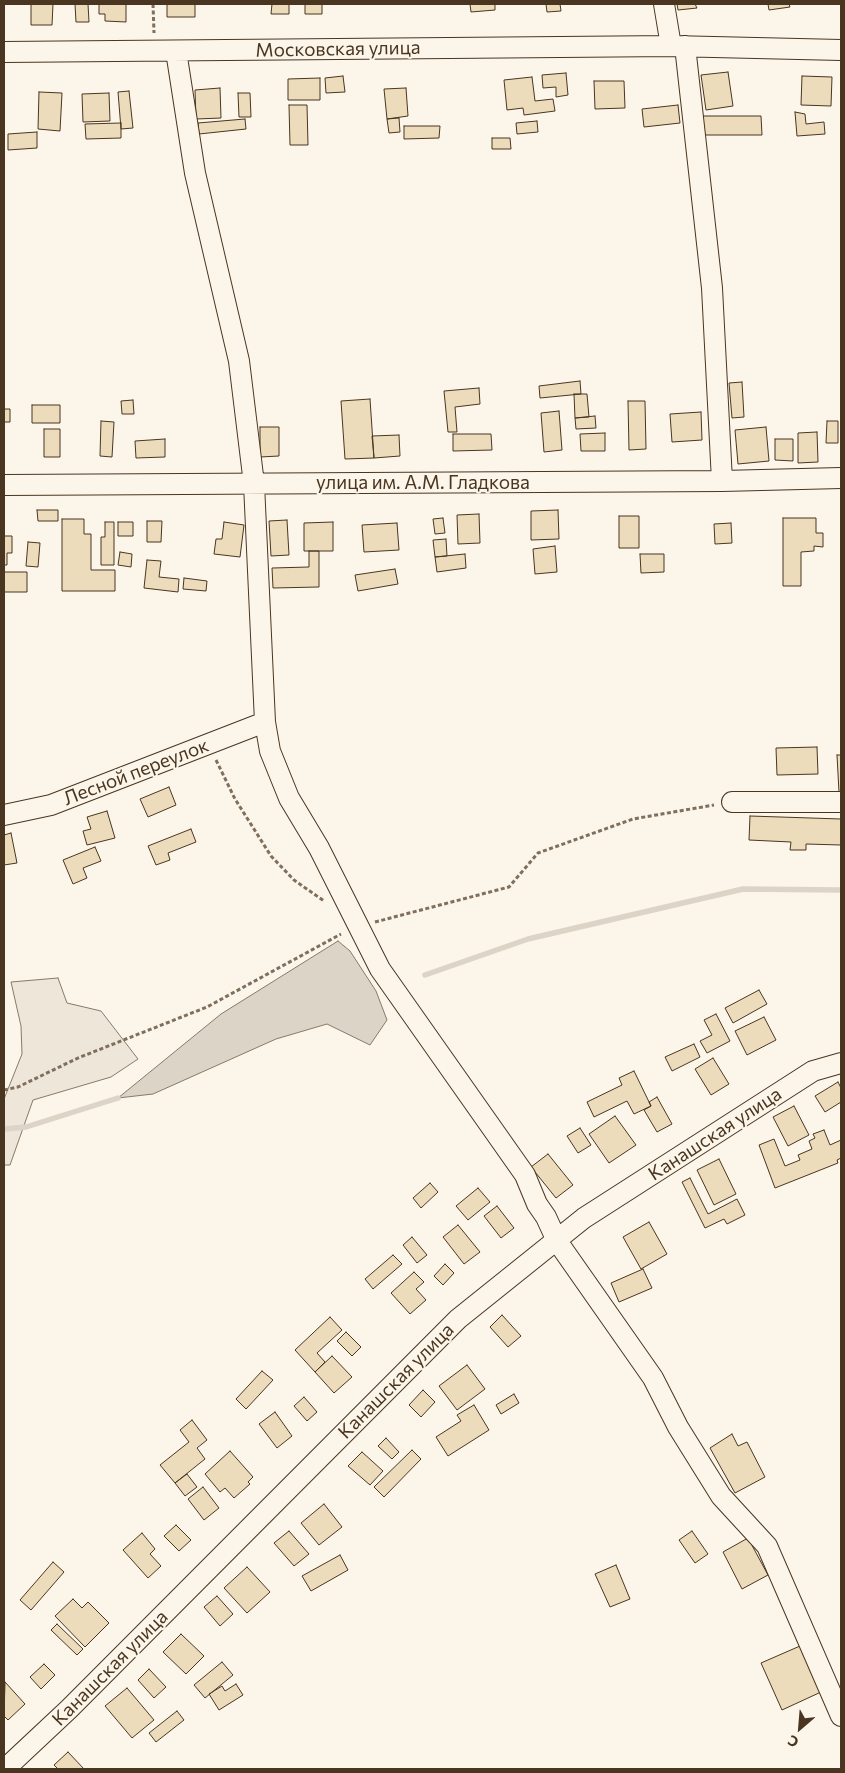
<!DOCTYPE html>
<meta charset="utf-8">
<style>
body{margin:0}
#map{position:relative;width:845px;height:1773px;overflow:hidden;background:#fbf6e9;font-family:Commissioner,sans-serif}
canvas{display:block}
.frame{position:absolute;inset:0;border:5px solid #4a3520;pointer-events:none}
.north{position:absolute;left:775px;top:1703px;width:50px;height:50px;-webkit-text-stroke:4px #fbf6e9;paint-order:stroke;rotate:207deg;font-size:14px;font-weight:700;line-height:20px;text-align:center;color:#4a3520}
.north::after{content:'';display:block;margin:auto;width:18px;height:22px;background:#4a3520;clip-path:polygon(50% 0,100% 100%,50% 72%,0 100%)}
</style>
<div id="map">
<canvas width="845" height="1773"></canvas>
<div class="frame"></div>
<div class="north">С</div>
</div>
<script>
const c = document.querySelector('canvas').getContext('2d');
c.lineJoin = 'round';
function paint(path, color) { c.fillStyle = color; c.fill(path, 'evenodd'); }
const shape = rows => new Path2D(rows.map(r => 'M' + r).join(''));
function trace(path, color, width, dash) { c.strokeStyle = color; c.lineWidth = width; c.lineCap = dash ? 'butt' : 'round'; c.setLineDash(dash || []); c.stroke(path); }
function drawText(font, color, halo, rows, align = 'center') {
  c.font = font + ' Commissioner,sans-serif'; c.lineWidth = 4; c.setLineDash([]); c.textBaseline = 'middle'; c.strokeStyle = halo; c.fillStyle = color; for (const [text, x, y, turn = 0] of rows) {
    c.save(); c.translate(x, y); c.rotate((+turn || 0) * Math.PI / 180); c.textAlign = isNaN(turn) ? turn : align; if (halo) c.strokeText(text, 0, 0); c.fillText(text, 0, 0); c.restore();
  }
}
const green = shape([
 [58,978,67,1003,101,1011,138,1059,111,1077,33,1100,10,1165,4,1165,4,1099,22,1054,21,1026,11,982,58,978]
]);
const water = shape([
 [338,941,350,951,376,991,387,1020,370,1045,327,1024,276,1039,153,1094,118,1098,221,1014,338,941]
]);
const stream = shape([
 [425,975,528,939,743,889,841,890],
 [4,1129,26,1127,118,1098]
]);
const building = shape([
 [31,4,53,4,52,25,31,25,31,4],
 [75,4,88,4,89,22,76,22,75,4],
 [99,4,126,4,126,22,105,21,105,14,99,14,99,4],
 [167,4,195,4,195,17,167,17,167,4],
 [272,4,289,4,289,14,271,14,272,4],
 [305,4,322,4,322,14,305,14,305,4],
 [470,4,495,4,495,10,471,12,470,4],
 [546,4,560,4,561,11,547,12,546,4],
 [677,4,695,4,697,8,678,10,677,4],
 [768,4,789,4,790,7,769,10,768,4],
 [728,72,733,106,706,110,701,75,728,72],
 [566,73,568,95,556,97,556,87,543,88,542,75,566,73],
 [343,76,345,92,326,93,325,78,343,76],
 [802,76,832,77,831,106,801,105,802,76],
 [532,77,535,101,553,99,555,111,524,115,523,108,507,110,504,80,532,77],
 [320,78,320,100,288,100,288,79,320,78],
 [594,81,624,81,625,108,595,109,594,81],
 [220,88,221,118,196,119,195,90,220,88],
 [406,88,408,116,387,119,384,89,406,88],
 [129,91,133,128,121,129,118,92,129,91],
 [39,92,62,93,60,131,38,129,39,92],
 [109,93,110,121,83,122,82,94,109,93],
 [238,93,250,93,251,117,239,117,238,93],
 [289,105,307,105,308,145,290,145,289,105],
 [678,105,680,123,644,127,642,109,678,105],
 [795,112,805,114,806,124,824,122,825,134,797,136,795,112],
 [700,116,761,116,762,135,700,135,700,116],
 [399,118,400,132,389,133,387,119,399,118],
 [245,119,246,129,199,134,198,123,245,119],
 [537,121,538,132,517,134,516,123,537,121],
 [121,123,121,138,86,139,85,124,121,123],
 [404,126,440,126,439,138,404,139,404,126],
 [37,132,37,148,8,150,8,134,37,132],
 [492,138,510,138,511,149,492,149,492,138],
 [580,381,581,394,540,398,539,386,580,381],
 [742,382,744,417,732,418,729,383,742,382],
 [479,388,480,404,455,407,457,432,448,432,444,391,479,388],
 [574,394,587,394,589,417,575,418,574,394],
 [370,399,374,458,345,459,341,401,370,399],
 [133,400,134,414,122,414,121,401,133,400],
 [628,401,645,401,646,449,629,450,628,401],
 [32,405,60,405,60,423,32,423,32,405],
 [4,409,10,409,10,422,4,422,4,409],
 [559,411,562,450,544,452,541,413,559,411],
 [701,412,702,440,672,442,670,414,701,412],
 [595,416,596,428,576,429,575,418,595,416],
 [101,421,114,422,112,457,100,456,101,421],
 [827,421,838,421,838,443,826,443,827,421],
 [260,427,279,427,279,456,260,457,260,427],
 [766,427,769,461,738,464,735,430,766,427],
 [44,429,60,429,60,457,44,457,44,429],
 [817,432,818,462,798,463,798,433,817,432],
 [605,433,605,451,581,451,580,434,605,433],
 [453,434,491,434,492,450,453,451,453,434],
 [399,435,400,456,374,458,372,436,399,435],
 [165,439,165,457,136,458,135,441,165,439],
 [775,439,793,439,793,461,775,460,775,439],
 [37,510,58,510,58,521,38,521,37,510],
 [558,510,559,539,531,540,531,511,558,510],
 [479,514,480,543,458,544,457,515,479,514],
 [619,516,639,516,639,548,619,548,619,516],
 [443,518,445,533,435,534,433,519,443,518],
 [783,518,816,518,816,533,823,533,823,547,814,546,814,551,801,552,801,586,783,586,783,518],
 [62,519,84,519,84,534,91,534,91,570,115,570,115,591,62,591,62,519],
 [287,520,289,555,271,556,269,521,287,520],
 [147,521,162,521,161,542,147,542,147,521],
 [105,522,114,522,114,565,101,565,101,537,105,537,105,522],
 [118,522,133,522,133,536,118,536,118,522],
 [224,522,244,525,240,557,214,554,216,539,222,539,224,522],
 [333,522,333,551,304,551,304,523,333,522],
 [397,523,399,550,364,552,362,525,397,523],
 [731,523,732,543,715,544,714,524,731,523],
 [4,536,12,536,12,553,7,553,7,565,4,565,4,536],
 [446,539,447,556,435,557,433,540,446,539],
 [28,542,40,543,38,567,26,566,28,542],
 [555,546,557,572,535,574,533,549,555,546],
 [309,551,319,551,319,587,273,588,272,568,309,567,309,551],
 [120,552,132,554,131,567,118,565,120,552],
 [465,554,466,568,437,572,435,557,465,554],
 [640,554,664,554,664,572,641,573,640,554],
 [147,560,161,561,159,577,179,579,178,592,144,588,147,560],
 [395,569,398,584,358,591,355,575,395,569],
 [4,572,27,572,27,592,4,592,4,572],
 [184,578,207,581,206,591,183,589,184,578],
 [817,747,818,774,777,775,776,748,817,747],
 [837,755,841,755,841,792,839,792,837,755],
 [169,787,176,805,148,817,140,799,169,787],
 [107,811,115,838,87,845,83,831,91,829,87,817,107,811],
 [750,816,841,819,841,845,806,844,806,850,790,850,791,842,749,840,750,816],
 [191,829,196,842,168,853,170,860,156,865,148,846,191,829],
 [11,833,17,863,4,865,4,835,11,833],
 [95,847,101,861,83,868,87,878,73,884,63,860,95,847],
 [759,990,767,1004,733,1023,725,1008,759,990],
 [716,1014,730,1041,707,1053,700,1041,712,1035,704,1020,716,1014],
 [764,1017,776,1040,747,1055,735,1031,764,1017],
 [694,1044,700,1057,672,1071,665,1057,694,1044],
 [713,1058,729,1084,711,1095,695,1069,713,1058],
 [634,1071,651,1106,634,1114,627,1101,594,1117,587,1102,622,1085,619,1078,634,1071],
 [838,1082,841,1088,841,1102,825,1112,815,1096,838,1082],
 [657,1097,672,1124,657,1132,644,1110,651,1106,649,1102,657,1097],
 [794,1106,809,1135,788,1146,773,1117,794,1106],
 [615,1116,636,1145,609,1163,589,1134,615,1116],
 [580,1128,591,1145,578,1153,567,1136,580,1128],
 [824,1130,830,1145,841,1140,841,1158,837,1160,838,1163,775,1188,759,1145,774,1139,785,1166,800,1160,798,1155,812,1149,809,1141,815,1138,813,1134,824,1130],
 [548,1154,573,1185,556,1198,531,1167,548,1154],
 [719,1159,736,1194,714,1205,697,1170,719,1159],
 [690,1178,708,1214,737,1199,745,1215,727,1224,724,1219,705,1228,682,1182,690,1178],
 [430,1183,438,1192,421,1208,413,1198,430,1183],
 [478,1188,490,1202,468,1220,456,1206,478,1188],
 [497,1206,514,1228,501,1238,484,1216,497,1206],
 [649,1222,667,1254,641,1269,623,1237,649,1222],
 [458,1225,480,1252,464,1264,443,1237,458,1225],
 [412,1237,427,1255,417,1263,403,1245,412,1237],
 [393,1255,402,1264,373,1289,365,1279,393,1255],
 [445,1264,454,1273,443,1285,434,1276,445,1264],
 [643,1269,652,1288,619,1302,611,1283,643,1269],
 [414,1272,424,1282,416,1289,426,1300,410,1314,391,1293,414,1272],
 [502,1315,521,1336,508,1347,490,1327,502,1315],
 [330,1317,342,1330,317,1353,325,1362,315,1372,295,1350,330,1317],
 [346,1332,361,1347,352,1356,337,1341,346,1332],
 [332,1356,352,1377,334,1393,315,1372,332,1356],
 [467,1365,485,1389,457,1410,439,1386,467,1365],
 [262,1371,273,1380,246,1409,236,1399,262,1371],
 [423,1390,435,1402,421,1417,409,1405,423,1390],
 [514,1394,519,1403,501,1414,496,1405,514,1394],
 [304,1397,317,1412,307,1421,294,1406,304,1397],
 [474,1405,489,1430,448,1456,436,1437,461,1421,457,1415,474,1405],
 [275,1412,292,1436,277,1448,259,1424,275,1412],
 [192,1420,207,1440,197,1448,205,1459,175,1483,160,1465,189,1442,180,1430,192,1420],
 [732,1434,738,1446,747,1442,765,1477,735,1493,710,1448,732,1434],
 [386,1438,399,1452,392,1459,378,1446,386,1438],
 [412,1450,421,1459,384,1497,374,1487,412,1450],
 [230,1451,253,1477,248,1482,250,1484,234,1498,225,1488,220,1492,205,1474,230,1451],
 [362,1452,383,1471,370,1485,348,1466,362,1452],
 [187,1474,197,1487,185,1496,175,1483,187,1474],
 [203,1487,219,1508,204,1520,188,1499,203,1487],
 [324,1504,342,1527,319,1545,301,1523,324,1504],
 [176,1525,191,1540,179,1551,164,1536,176,1525],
 [289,1531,309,1554,294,1566,274,1543,289,1531],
 [692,1531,708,1554,695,1563,679,1540,692,1531],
 [142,1533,155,1549,150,1554,161,1566,148,1578,123,1550,142,1533],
 [748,1538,768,1575,742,1589,723,1552,748,1538],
 [340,1555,348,1570,311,1591,302,1576,340,1555],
 [53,1562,64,1572,31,1610,20,1600,53,1562],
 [616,1565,630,1599,610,1607,595,1574,616,1565],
 [247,1567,270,1592,247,1613,224,1588,247,1567],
 [217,1596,233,1614,220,1626,204,1607,217,1596],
 [73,1599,82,1608,88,1602,109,1623,85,1647,55,1616,73,1599],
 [57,1624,83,1649,77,1655,51,1630,57,1624],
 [181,1634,204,1656,186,1674,163,1652,181,1634],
 [800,1646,821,1692,782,1710,761,1663,800,1646],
 [222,1662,233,1675,205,1698,194,1685,222,1662],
 [44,1664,55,1675,41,1689,30,1677,44,1664],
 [149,1669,166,1687,154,1698,138,1680,149,1669],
 [5,1682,25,1704,8,1720,4,1716,5,1682],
 [236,1684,243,1695,219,1710,209,1694,222,1686,225,1691,236,1684],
 [127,1688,154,1720,132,1738,105,1706,127,1688],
 [177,1711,184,1720,156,1742,149,1733,177,1711],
 [68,1752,84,1769,58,1769,54,1765,68,1752]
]);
const path = shape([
 [153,4,154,33],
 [216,760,235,799,271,856,294,880,324,901],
 [375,922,509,887,538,853,633,819,714,805],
 [4,1090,18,1087,78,1058,207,1007,341,934]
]);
const minor = shape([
 [664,4,671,46],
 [685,46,712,288,722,481],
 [176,51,195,173,239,361,254,484,265,722,270,751,289,798,319,848,380,969,525,1175,537,1204,546,1217,557,1241,653,1378,678,1427,721,1496,767,1546,841,1716],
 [4,52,671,46,841,50],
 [4,485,722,481,841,478],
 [732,802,841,802],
 [4,815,51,805,265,722],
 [5,1769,69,1709,458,1319,584,1218,813,1071,841,1063]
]);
const streetNames = [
 ["Московская улица",338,49,-1],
 ["улица им. А.М. Гладкова",423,483],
 ["Лесной переулок",136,772,-21],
 ["Канашская улица",715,1134,-33],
 ["Канашская улица",396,1381,-45],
 ["Канашская улица",110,1668,-45]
];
paint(green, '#ede6d9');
trace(green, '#887966', 1);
paint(water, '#dcd4c6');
trace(water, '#887966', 1);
trace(stream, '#dcd4c6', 5.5);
paint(building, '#ecdcbc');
trace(building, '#4a3520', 1);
trace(minor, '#4a3520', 22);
trace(path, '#7f6f5c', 3, [4, 2.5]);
trace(minor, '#fbf6e9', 20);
drawText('19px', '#4a3520', '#fbf6e9', streetNames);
</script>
